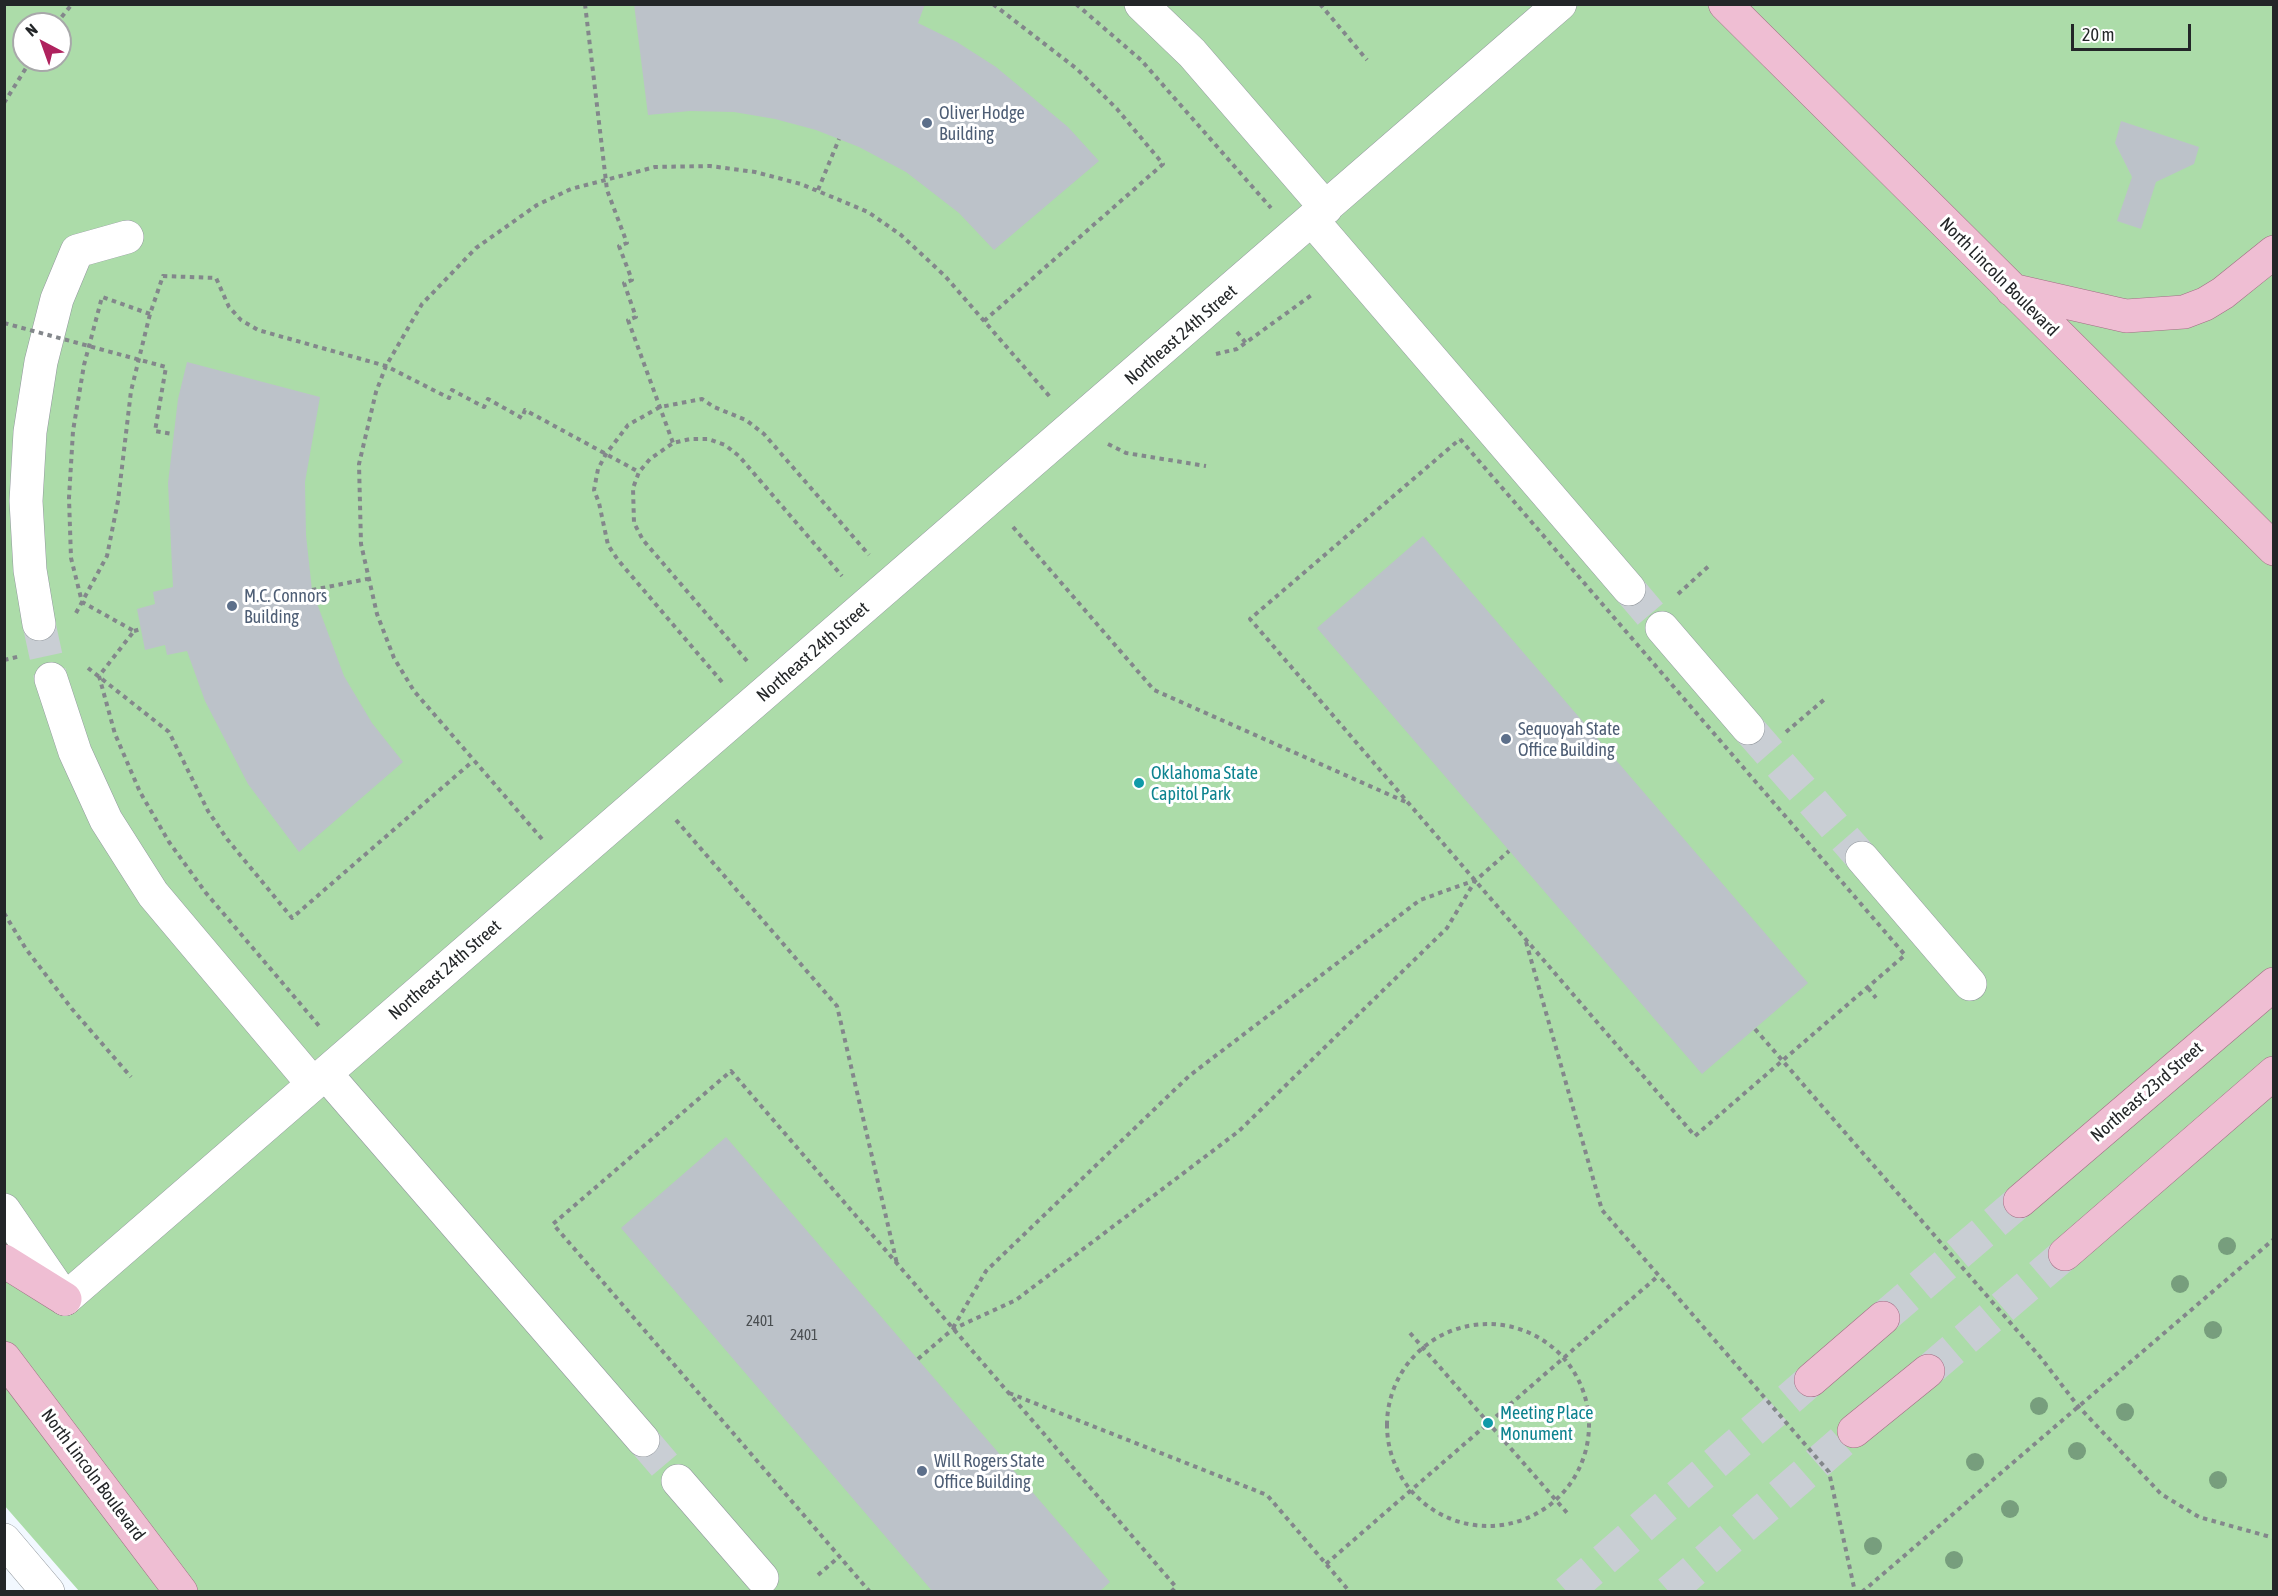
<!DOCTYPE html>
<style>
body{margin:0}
#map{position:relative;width:2278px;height:1596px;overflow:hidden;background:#f2f8ff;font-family:"Asap Condensed",sans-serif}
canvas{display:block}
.frame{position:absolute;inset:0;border:6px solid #232628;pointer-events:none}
.north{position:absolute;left:12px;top:12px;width:60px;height:60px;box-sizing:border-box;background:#fff;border:2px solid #a7a8a9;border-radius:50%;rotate:319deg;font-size:16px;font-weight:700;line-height:24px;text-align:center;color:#232628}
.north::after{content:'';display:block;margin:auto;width:21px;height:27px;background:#af225e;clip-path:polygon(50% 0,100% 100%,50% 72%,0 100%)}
.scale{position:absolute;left:2071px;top:24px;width:120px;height:27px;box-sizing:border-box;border:3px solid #232628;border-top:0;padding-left:8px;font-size:18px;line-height:21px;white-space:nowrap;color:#232628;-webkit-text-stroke:4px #fff;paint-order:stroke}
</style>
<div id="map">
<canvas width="2278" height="1596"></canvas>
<div class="frame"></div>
<div class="north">N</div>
<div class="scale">20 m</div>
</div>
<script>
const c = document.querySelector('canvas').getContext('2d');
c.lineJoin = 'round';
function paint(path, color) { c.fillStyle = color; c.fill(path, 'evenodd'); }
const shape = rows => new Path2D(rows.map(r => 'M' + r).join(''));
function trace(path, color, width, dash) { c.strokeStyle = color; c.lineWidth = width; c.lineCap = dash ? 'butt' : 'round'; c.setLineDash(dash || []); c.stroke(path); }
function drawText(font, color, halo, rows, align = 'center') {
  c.font = font + ' "Asap Condensed",sans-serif'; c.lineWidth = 6; c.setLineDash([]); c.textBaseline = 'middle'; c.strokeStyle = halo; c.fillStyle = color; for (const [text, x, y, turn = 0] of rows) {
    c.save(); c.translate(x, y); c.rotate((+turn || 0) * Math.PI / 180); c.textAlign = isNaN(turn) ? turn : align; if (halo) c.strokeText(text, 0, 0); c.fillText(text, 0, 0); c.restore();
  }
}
const green = shape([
 [4,5,2273,5,2273,1591,79,1591,4,1505],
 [24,24,60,24,60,60,24,60]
]);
const building = shape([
 [634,4,925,4,918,23,957,42,996,67,1068,127,1099,161,994,250,959,213,906,172,859,147,816,130,775,119,734,112,690,111,648,115],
 [2121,121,2199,147,2194,164,2156,182,2141,229,2117,221,2132,177,2115,143],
 [187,362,320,397,305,482,306,535,312,590,344,676,372,723,403,762,299,852,248,784,205,701,187,651,167,655,165,645,145,650,137,609,155,604,153,592,173,587,168,483,178,399],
 [1423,536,1808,983,1702,1074,1317,628],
 [726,1137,1110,1582,1099,1592,933,1592,621,1228]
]);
const minorTunnel = shape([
 [1629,589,1662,628],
 [39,624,51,679],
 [1748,728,1862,858],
 [643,1440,678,1481]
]);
const majorTunnel = shape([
 [1883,1318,2020,1201],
 [1928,1371,2065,1254],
 [1567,1592,1811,1380],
 [1669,1592,1854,1431]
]);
const path = shape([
 [585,4,607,190,627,243,619,246,632,280,624,283,636,317,628,320,673,443],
 [1076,4,1141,60,1271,208],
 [1320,4,1367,60],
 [56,24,72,4],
 [4,103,31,60],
 [818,190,839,139],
 [150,314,102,297,84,365,73,431,69,498,71,558,82,602,134,631,99,676,115,734,140,792,169,842,206,893,320,1027],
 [984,321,1163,164,1117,109,1077,69,993,4],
 [1237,332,1246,343],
 [1216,354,1237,349,1313,294],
 [1460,439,1905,955,1695,1136,1250,619,1460,439],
 [1108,444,1126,453,1206,466],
 [1013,527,1154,690,1408,803],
 [312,590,367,579],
 [1678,594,1711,564],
 [76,613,107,556,118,501,131,391,150,314,163,276,216,278,229,307,241,320,258,330,386,366,449,398,452,390,484,407,488,399,522,418,525,410,639,472],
 [134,631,141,629],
 [4,660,21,656],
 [747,661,643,540,634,523,633,488,639,472,650,459,673,443,690,439,708,439,725,445,739,456,842,576],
 [88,668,169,732,208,811,227,839,292,918,473,761],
 [722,682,618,560,608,545,599,503,594,490,598,469,606,454,628,425,660,407,702,399,714,407,746,420,764,434,869,555],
 [1786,732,1826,698],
 [676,820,837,1006,897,1264],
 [542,839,414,691,394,658,377,614,361,544,359,464,376,392,386,366,422,304,476,248,537,205,571,189,655,167,710,166,755,172,801,184,868,212,901,235,945,276,1051,398],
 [4,913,26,949,72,1009,131,1077],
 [1526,942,1602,1210,1829,1472,1855,1592],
 [1868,988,1876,998],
 [1755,1029,2041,1358,2078,1406,2161,1494,2199,1517,2274,1538],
 '1387 1425a101 101 0 1 1 202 0a101 101 0 1 1-202 0Z',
 [953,1328,986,1271,1189,1076,1420,900,1473,881],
 [1410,1333,1568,1514],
 [918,1359,953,1329,1016,1300,1239,1131,1447,928,1475,881,1509,851],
 [1009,1393,1267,1495,1350,1592],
 [1326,1564,1657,1277],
 [818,1575,840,1556],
 [870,1592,553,1224,731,1071,1176,1587,1171,1592],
 [1862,1592,2274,1239]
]);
const minor = shape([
 [1141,4,1192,53,1326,208],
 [1312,220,1629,589],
 [39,624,30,570,26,501,30,432,41,362,57,299,77,251,127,237],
 [1662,628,1748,728],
 [51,679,75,752,106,820,153,894,313,1084],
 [1862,858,1970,984],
 [326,1074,643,1440],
 [4,1210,65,1299,1560,4],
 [678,1481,762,1578],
 [4,1540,48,1592]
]);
const major = shape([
 [1725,4,2274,549],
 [2012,290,2126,316,2184,312,2205,304,2223,293,2274,252],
 [2020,1201,2274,984],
 [2065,1254,2274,1073],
 [4,1261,65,1299],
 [4,1358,181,1592],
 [1811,1380,1883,1318],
 [1854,1431,1928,1371]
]);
const pathBridge = shape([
 [4,323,166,367,155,431,173,434]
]);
const trees = [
 [2227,1246],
 [2180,1284],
 [2213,1330],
 [2039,1406],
 [2125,1412],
 [2077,1451],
 [1975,1462],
 [2218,1480],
 [2010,1509],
 [1873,1546],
 [1954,1560]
];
const markers = [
 [927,123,6,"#5c6f8a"],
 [232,606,6,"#5c6f8a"],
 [1506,739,6,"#5c6f8a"],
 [1139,783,6,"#0f9aa8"],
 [1488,1423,6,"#0f9aa8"],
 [922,1471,6,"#5c6f8a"]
];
const numberNames = [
 ["2401",760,1321],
 ["2401",804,1335]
];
const serviceNames = [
 ["Oliver Hodge",939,113],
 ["Building",939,134],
 ["M.C. Connors",244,596],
 ["Building",244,617],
 ["Sequoyah State",1518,729],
 ["Office Building",1518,750],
 ["Will Rogers State",934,1461],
 ["Office Building",934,1482]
];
const streetNames = [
 ["North Lincoln Boulevard",1999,277,45],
 ["Northeast 24th Street",1181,335,-41],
 ["Northeast 24th Street",813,652,-41],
 ["Northeast 24th Street",445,970,-41],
 ["Northeast 23rd Street",2147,1092,-41],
 ["North Lincoln Boulevard",93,1475,53]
];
const cultureNames = [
 ["Oklahoma State",1151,773],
 ["Capitol Park",1151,794],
 ["Meeting Place",1500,1413],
 ["Monument",1500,1434]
];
paint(green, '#acdca9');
paint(building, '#bcc2c9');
trace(minorTunnel, '#c9ced4', 33, [33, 16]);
trace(majorTunnel, '#c9ced4', 33, [33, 16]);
trace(minor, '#92989e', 34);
trace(major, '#a16d84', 34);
trace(path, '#83878b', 4, [4.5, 4.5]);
trace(minor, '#fff', 33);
trace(major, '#efbed3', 33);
trace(pathBridge, '#83878b', 4, [4.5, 4.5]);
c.fillStyle = '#779e7d';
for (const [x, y] of trees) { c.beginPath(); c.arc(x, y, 9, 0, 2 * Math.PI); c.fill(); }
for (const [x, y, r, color] of markers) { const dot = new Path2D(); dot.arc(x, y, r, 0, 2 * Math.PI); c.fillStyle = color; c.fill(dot); trace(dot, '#fff', 2); }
drawText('15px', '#494d50', null, numberNames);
drawText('18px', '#4e5e75', '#fff', serviceNames, 'left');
drawText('18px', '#232628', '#fff', streetNames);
drawText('18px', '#0d838f', '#fff', cultureNames, 'left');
</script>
